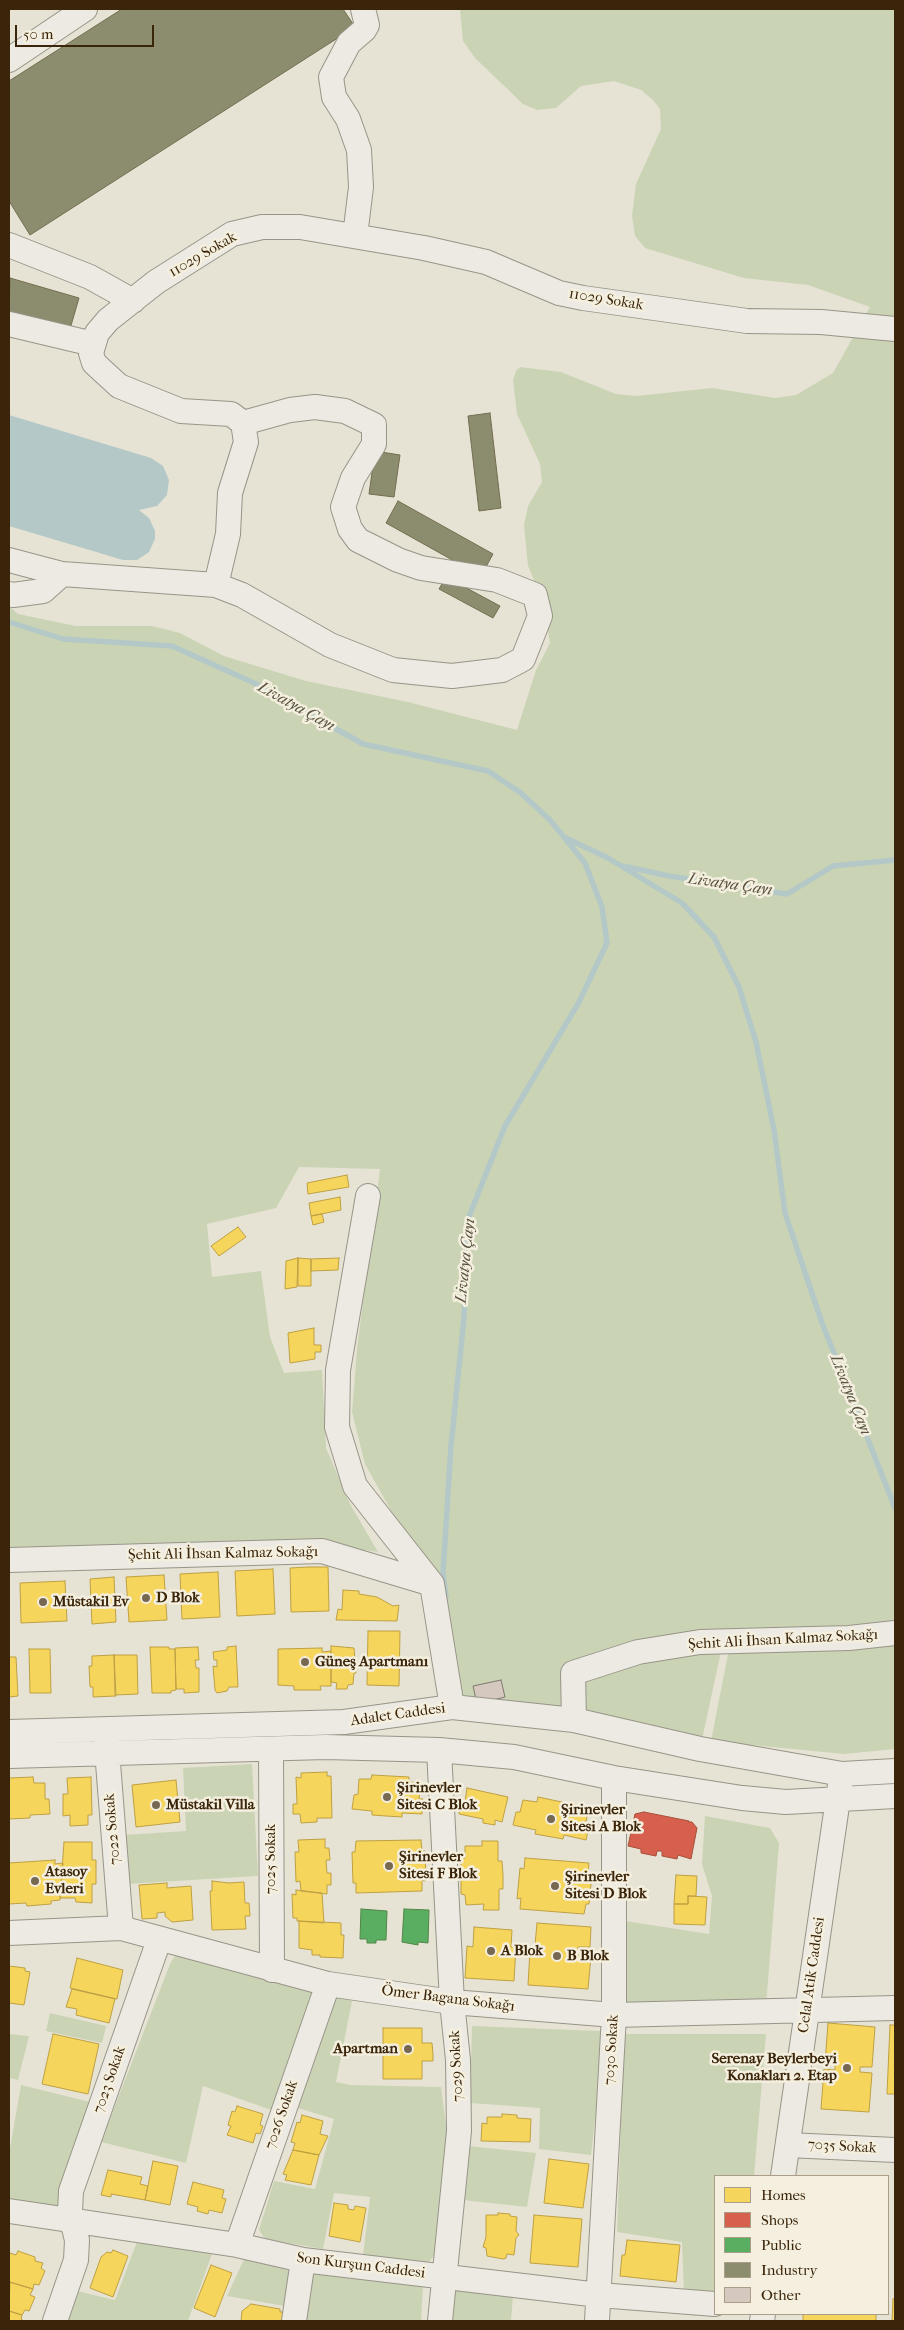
<!DOCTYPE html>
<meta charset="utf-8">
<style>
body{margin:0}
#map{position:relative;width:904px;height:2330px;overflow:hidden;background:#e6e3d4;font-family:"IM FELL French Canon",serif}
canvas{display:block}
.frame{position:absolute;inset:0;border:10px solid #3b250a;pointer-events:none}
.legend{position:absolute;left:714px;top:2175px;width:175px;height:140px;box-sizing:border-box;background:#f4efde;border:1px solid #aa9e89;margin:0;padding:6px 9px;list-style:none;font-size:15px;color:#3b250a}
.legend li{display:flex;align-items:center;gap:10px;height:25px}
.legend b{width:25px;border:1px solid #aa9e89}
.scale{position:absolute;left:15px;top:25px;width:139px;height:22px;box-sizing:border-box;border:2px solid #3b250a;border-top:0;padding-left:6px;font-size:15px;line-height:18px;white-space:nowrap;color:#3b250a;-webkit-text-stroke:4px #f4efde;paint-order:stroke}
</style>
<div id="map">
<canvas width="904" height="2330"></canvas>
<div class="frame"></div>
<ul class="legend">
<li><b style="height:14px;background:#f6d55c"></b>Homes</li>
<li><b style="height:14px;background:#d6604d"></b>Shops</li>
<li><b style="height:14px;background:#5aae61"></b>Public</li>
<li><b style="height:14px;background:#8c8c6e"></b>Industry</li>
<li><b style="height:14px;background:#d5c8be"></b>Other</li>
</ul>
<div class="scale">50 m</div>
</div>
<script>
const c = document.querySelector('canvas').getContext('2d');
c.lineJoin = 'round';
function paint(path, color) { c.fillStyle = color; c.fill(path, 'evenodd'); }
const shape = rows => new Path2D(rows.map(r => 'M' + r).join(''));
function trace(path, color, width, dash) { c.strokeStyle = color; c.lineWidth = width; c.lineCap = dash ? 'butt' : 'round'; c.setLineDash(dash || []); c.stroke(path); }
function drawText(font, color, halo, rows, align = 'center') {
  c.font = font + ' "IM FELL French Canon",serif'; c.lineWidth = 5; c.setLineDash([]); c.textBaseline = 'middle'; c.strokeStyle = halo; c.fillStyle = color; for (const [text, x, y, turn = 0] of rows) {
    c.save(); c.translate(x, y); c.rotate((+turn || 0) * Math.PI / 180); c.textAlign = isNaN(turn) ? turn : align; if (halo) c.strokeText(text, 0, 0); c.fillText(text, 0, 0); c.restore();
  }
}
const green = shape([
 [460,9,895,9,895,1622,725,1633,700,1749,452,1707,432,1584,365,1464,352,1412,357,1349,380,1169,299,1167,276,1208,207,1224,212,1277,261,1271,270,1337,284,1373,322,1370,326,1448,350,1504,378,1552,312,1543,9,1547,9,606,18,614,76,626,152,626,180,633,224,656,306,681,408,702,517,730,536,670,550,643,543,601,528,566,524,525,528,506,542,482,540,464,517,414,513,380,516,371,520,367,561,372,616,394,636,396,712,388,775,398,796,395,833,373,870,307,808,285,744,278,645,248,635,236,632,216,636,184,661,129,660,109,653,100,641,90,614,81,581,86,556,108,537,110,523,104,475,58,463,41],
 [895,1640,895,1749,844,1754,711,1741,729,1649],
 [252,1764,258,1876,126,1884,123,1835,186,1831,183,1768],
 [705,1816,770,1828,779,1843,766,2006,621,2002,619,1920,709,1934,712,1896,702,1864],
 [177,1953,311,1987,315,1995,277,2112,203,2086,186,2163,101,2142,170,1964],
 [332,1993,352,2001,336,2082,351,2085,441,2087,447,2133,437,2252,429,2262,363,2255,370,2197,334,2193,323,2249,265,2239,259,2230,274,2181,315,2189,334,2119,295,2107],
 [50,2013,106,2026,102,2043,46,2031],
 [472,2026,600,2031,603,2048,591,2155,539,2149,540,2108,470,2103],
 [9,2034,29,2036,18,2080,9,2078],
 [624,2034,766,2034,754,2176,715,2176,715,2294,684,2293,682,2242,617,2232],
 [21,2085,98,2104,61,2209,9,2201,9,2154],
 [468,2146,536,2153,527,2207,463,2200],
 [138,2239,213,2251,188,2321,67,2321,77,2291,115,2300],
 [245,2257,282,2266,290,2272,290,2307,227,2296],
 [312,2273,423,2286,421,2321,306,2321],
 [463,2287,513,2296,511,2321,449,2321,449,2294]
]);
const water = shape([
 [9,415,151,458,163,466,169,480,167,495,157,506,139,510,149,518,155,531,155,539,149,552,137,560,123,560,9,526]
]);
const homes = shape([
 [347,1175,349,1187,308,1194,307,1183,347,1175],
 [340,1197,341,1210,311,1216,309,1203,340,1197],
 [322,1214,324,1222,313,1225,311,1216,322,1214],
 [238,1227,246,1237,219,1256,211,1246,238,1227],
 [298,1258,311,1259,311,1286,298,1286,298,1258],
 [298,1258,297,1287,285,1289,286,1261,298,1258],
 [339,1258,338,1270,311,1271,311,1259,339,1258],
 [314,1328,314,1345,321,1345,321,1352,315,1352,315,1359,290,1363,288,1333,314,1328],
 [309,1567,328,1567,329,1611,291,1612,290,1568,309,1567],
 [273,1569,275,1614,237,1616,235,1571,273,1569],
 [218,1572,220,1617,182,1619,180,1574,218,1572],
 [164,1575,167,1620,129,1622,126,1577,164,1575],
 [114,1577,116,1622,92,1624,90,1579,114,1577],
 [65,1581,67,1621,21,1623,20,1583,65,1581],
 [343,1590,359,1591,359,1594,377,1597,393,1606,399,1605,397,1621,336,1620,338,1609,342,1610,343,1590],
 [368,1631,400,1631,399,1686,367,1685,368,1631],
 [236,1646,238,1687,229,1687,227,1691,217,1693,215,1690,213,1666,217,1667,217,1660,214,1660,213,1652,227,1650,227,1647,236,1646],
 [331,1646,354,1648,356,1673,354,1673,353,1684,348,1685,347,1689,336,1689,337,1683,331,1682,331,1646],
 [150,1647,169,1647,169,1649,175,1649,176,1690,171,1691,171,1693,152,1693,150,1647],
 [198,1647,199,1660,195,1660,196,1668,199,1668,199,1692,184,1693,184,1689,176,1689,175,1648,198,1647],
 [322,1648,322,1652,331,1651,331,1686,320,1686,321,1690,294,1690,294,1686,278,1685,278,1649,322,1648],
 [29,1649,50,1649,51,1693,30,1693,29,1649],
 [114,1655,116,1696,93,1697,93,1687,90,1687,89,1666,92,1666,92,1656,114,1655],
 [114,1655,137,1655,138,1694,115,1695,114,1655],
 [9,1657,16,1657,18,1696,9,1697,9,1657],
 [327,1772,327,1776,331,1776,332,1818,317,1818,317,1822,301,1823,300,1814,293,1814,293,1804,297,1804,296,1777,301,1778,301,1773,327,1772],
 [372,1775,409,1777,409,1782,421,1783,419,1799,423,1799,422,1814,402,1813,402,1817,386,1816,372,1815,372,1811,352,1809,354,1795,358,1794,359,1779,371,1779,372,1775],
 [33,1777,34,1783,45,1783,45,1799,49,1799,50,1814,30,1815,30,1818,9,1819,9,1778,33,1777],
 [91,1777,92,1815,88,1815,88,1825,70,1826,70,1815,63,1816,63,1794,68,1794,67,1778,91,1777],
 [176,1780,180,1822,136,1827,132,1785,176,1780],
 [467,1788,508,1797,502,1822,495,1820,495,1825,483,1823,483,1819,459,1814,461,1801,465,1802,467,1788],
 [538,1797,576,1805,574,1810,588,1813,585,1825,589,1826,586,1840,564,1835,563,1839,535,1834,536,1830,513,1825,516,1812,520,1812,523,1800,537,1802,538,1797],
 [325,1839,325,1848,329,1848,330,1860,326,1860,327,1873,331,1873,331,1885,327,1885,327,1894,301,1891,300,1881,296,1882,295,1852,299,1852,298,1840,325,1839],
 [421,1840,422,1851,425,1851,426,1881,422,1880,422,1891,356,1893,356,1883,353,1883,352,1852,355,1852,356,1841,421,1840],
 [482,1841,498,1841,498,1861,502,1861,503,1875,503,1889,499,1889,499,1910,483,1910,484,1904,466,1905,465,1895,461,1894,461,1859,465,1858,465,1846,482,1846,482,1841],
 [64,1842,92,1842,92,1860,96,1860,96,1884,92,1884,92,1903,76,1902,75,1898,60,1898,64,1842],
 [525,1858,589,1863,588,1874,592,1874,589,1904,586,1904,584,1914,520,1909,521,1898,517,1899,520,1868,524,1869,525,1858],
 [55,1860,55,1864,63,1863,60,1900,51,1901,51,1904,27,1906,26,1903,9,1904,9,1863,55,1860],
 [676,1875,697,1876,696,1896,688,1896,688,1904,674,1904,676,1875],
 [212,1881,229,1883,244,1882,245,1903,249,1903,250,1916,245,1916,246,1929,212,1930,210,1891,212,1891,212,1881],
 [167,1883,167,1888,191,1886,193,1920,172,1922,165,1916,165,1912,157,1913,157,1918,142,1919,139,1885,167,1883],
 [296,1890,322,1893,324,1923,297,1921,297,1918,293,1918,292,1894,296,1895,296,1890],
 [688,1896,707,1897,705,1925,674,1924,674,1904,688,1904,688,1896],
 [299,1921,341,1923,341,1935,344,1935,343,1958,320,1957,320,1955,312,1955,312,1950,299,1948,299,1921],
 [537,1923,591,1927,590,1947,578,1947,577,1955,591,1956,588,1989,528,1985,530,1950,540,1951,540,1945,535,1945,537,1923],
 [474,1927,512,1930,511,1947,516,1947,514,1981,465,1978,467,1946,473,1947,474,1927],
 [77,1958,123,1970,117,1999,70,1988,77,1958],
 [9,1966,25,1968,25,1971,30,1972,24,2005,9,2003,9,1966],
 [72,1989,115,1999,109,2023,76,2015,77,2009,66,2007,72,1989],
 [828,2023,875,2027,872,2067,860,2067,860,2072,872,2073,869,2112,821,2109,824,2069,835,2070,835,2064,825,2063,828,2023],
 [890,2025,895,2025,895,2094,887,2094,890,2025],
 [383,2028,422,2028,422,2043,432,2043,433,2054,433,2061,422,2061,422,2079,383,2079,383,2028],
 [53,2034,99,2044,88,2094,42,2084,53,2034],
 [237,2106,263,2114,260,2125,263,2126,260,2134,256,2133,253,2143,227,2135,231,2126,228,2125,232,2111,235,2112,237,2106],
 [502,2114,517,2115,517,2118,531,2119,530,2142,481,2141,482,2123,487,2124,487,2117,502,2117,502,2114],
 [302,2115,323,2121,320,2134,328,2136,319,2155,293,2150,295,2143,291,2142,297,2122,300,2123,302,2115],
 [293,2150,319,2155,311,2185,285,2180,287,2175,283,2174,293,2150],
 [549,2159,589,2164,583,2208,544,2203,549,2159],
 [153,2161,178,2166,170,2205,145,2200,153,2161],
 [108,2170,142,2177,140,2184,148,2186,145,2200,111,2194,111,2197,101,2195,108,2170],
 [193,2182,224,2190,222,2198,226,2199,222,2213,209,2210,208,2214,197,2211,198,2207,187,2204,193,2182],
 [334,2203,348,2205,348,2209,354,2210,355,2206,366,2208,360,2242,329,2236,334,2203],
 [498,2213,510,2214,510,2216,517,2217,516,2231,519,2235,516,2238,514,2255,507,2254,506,2258,503,2259,487,2256,486,2248,483,2247,486,2237,486,2215,498,2215,498,2213],
 [534,2215,582,2219,578,2267,530,2263,534,2215],
 [627,2240,680,2245,676,2282,620,2276,622,2255,625,2255,627,2240],
 [113,2250,128,2256,113,2297,90,2288,101,2257,107,2252,111,2253,113,2250],
 [18,2251,35,2257,35,2261,43,2263,41,2268,45,2271,39,2285,34,2284,33,2289,9,2282,9,2257,10,2253,16,2255,18,2251],
 [211,2265,232,2273,215,2317,194,2308,211,2265],
 [10,2282,33,2289,30,2295,35,2297,29,2311,25,2310,22,2315,9,2311,10,2282],
 [893,2299,895,2299,895,2321,892,2321,893,2299],
 [251,2304,280,2309,280,2312,284,2312,283,2321,241,2321,242,2311,251,2304],
 [9,2311,22,2315,21,2319,24,2321,9,2321,9,2311],
 [876,2314,876,2321,803,2321,803,2314,876,2314]
]);
const shops = shape([
 [644,1812,689,1821,689,1822,692,1822,697,1828,691,1859,678,1855,677,1859,662,1856,662,1851,657,1851,656,1856,641,1853,641,1849,628,1846,635,1814,644,1812]
]);
const public = shape([
 [361,1909,387,1911,386,1940,376,1940,376,1943,367,1943,367,1939,360,1939,361,1909],
 [404,1909,429,1910,428,1943,418,1942,418,1945,402,1942,404,1909]
]);
const industry = shape([
 [122,9,343,9,355,27,30,235,9,201,9,81,122,9],
 [10,278,79,298,70,329,9,312,10,278],
 [490,413,501,508,479,511,468,416,490,413],
 [375,451,400,455,394,497,369,494,375,451],
 [398,501,493,554,481,576,386,523,398,501],
 [446,577,500,606,493,618,439,589,446,577]
]);
const stream = shape([
 [9,622,63,639,172,646,254,683,363,744,488,771,521,793,550,820,585,863,602,907,607,943,579,1002,505,1126,468,1219,464,1318,451,1446,443,1573,446,1596],
 [566,838,608,858,682,903,714,937,739,987,756,1042,774,1130,785,1213,822,1323,895,1508],
 [623,866,669,876,787,894,833,866,895,860]
]);
const building = shape([
 [501,1680,505,1697,477,1704,473,1686,501,1680]
]);
const minor = shape([
 [9,60,85,9],
 [355,236,361,187,359,150,348,119,334,97,331,77,349,43,364,30,367,25,363,9],
 [9,245,90,277,133,301],
 [9,324,93,344],
 [9,560,62,574],
 [216,585,242,595,330,645,393,670,452,676,502,670,523,659,540,616,535,595,497,580,421,568,398,560,358,540,350,529,343,507,353,478,374,444,374,425,345,411,315,407,290,410,243,423],
 [9,594,13,595,43,591,62,574,216,585,228,534,230,493,246,442,243,423,231,414,181,411,119,386,94,363,91,353,97,333,108,320,156,282,232,234,262,227,300,227,424,248,486,262,559,293,583,298,747,321,821,322,895,329],
 [368,1196,338,1370,337,1427,355,1486,432,1584,452,1707],
 [9,1560,322,1551,432,1584],
 [574,1720,573,1673,638,1652,700,1642,849,1638,895,1633],
 [9,1732,344,1722,452,1707,574,1720,700,1749,842,1774,895,1771],
 [106,1738,121,1928],
 [271,1749,272,1970],
 [439,1750,452,2002,458,2060,459,2131,440,2321],
 [9,1756,325,1747,439,1750,514,1757,614,1778,742,1798,786,1802,895,1796],
 [9,1933,121,1928,328,1984,452,2002,614,2015,895,2008],
 [788,2145,895,2150],
 [783,2176,840,1785],
 [9,2211,237,2245,303,2260,599,2295,715,2304],
 [237,2245,328,1984],
 [55,2321,76,2260,77,2240,70,2212,71,2191,159,1940],
 [294,2321,303,2260],
 [597,2321,614,2015,614,1778],
 [762,2321,763,2314]
]);
const markers = [
 [146,1598,5,"#776851"],
 [43,1602,5,"#776851"],
 [305,1662,5,"#776851"],
 [387,1797,5,"#776851"],
 [156,1805,5,"#776851"],
 [551,1819,5,"#776851"],
 [389,1866,5,"#776851"],
 [35,1881,5,"#776851"],
 [555,1886,5,"#776851"],
 [491,1951,5,"#776851"],
 [557,1956,5,"#776851"],
 [408,2049,5,"#776851"],
 [847,2068,5,"#776851"]
];
const streetNames = [
 ["11029 Sokak",203,255,-30],
 ["11029 Sokak",606,300,9],
 ["Şehit Ali İhsan Kalmaz Sokağı",223,1554,-1],
 ["Şehit Ali İhsan Kalmaz Sokağı",783,1640,-3],
 ["Adalet Caddesi",398,1715,-8],
 ["7022 Sokak",113,1829,-95],
 ["7025 Sokak",271,1859,-90],
 ["Celal Atik Caddesi",812,1975,-82],
 ["Ömer Bagana Sokağı",448,1999,7],
 ["7030 Sokak",612,2050,-87],
 ["7029 Sokak",457,2066,-93],
 ["7023 Sokak",110,2080,-71],
 ["7026 Sokak",282,2115,-71],
 ["7035 Sokak",842,2147,3],
 ["Son Kurşun Caddesi",361,2266,7]
];
const poiNames = [
 ["D Blok",156,1598],
 ["Müstakil Ev",53,1602],
 ["Güneş Apartmanı",315,1662],
 ["Şirinevler",397,1788],
 ["Sitesi C Blok",397,1805],
 ["Müstakil Villa",166,1805],
 ["Şirinevler",561,1810],
 ["Sitesi A Blok",561,1827],
 ["Şirinevler",399,1857],
 ["Sitesi F Blok",399,1874],
 ["Atasoy",45,1872],
 ["Evleri",45,1889],
 ["Şirinevler",565,1877],
 ["Sitesi D Blok",565,1894],
 ["A Blok",501,1951],
 ["B Blok",567,1956],
 ["Apartman",398,2049,"right"],
 ["Serenay Beylerbeyi",837,2059,"right"],
 ["Konakları 2. Etap",837,2076,"right"]
];
const waterNames = [
 ["Livatya Çayı",296,707,29],
 ["Livatya Çayı",730,885,8],
 ["Livatya Çayı",466,1261,-84],
 ["Livatya Çayı",850,1395,68]
];
paint(green, '#cad4b5');
paint(water, '#b4c8c7');
paint(homes, '#f6d55c');
trace(homes, '#bea043', 1);
paint(shops, '#d6604d');
trace(shops, '#a84e39', 1);
paint(public, '#5aae61');
trace(public, '#518547', 1);
paint(industry, '#8c8c6e');
trace(industry, '#746d50', 1);
trace(stream, '#b4c8c7', 5.5);
paint(building, '#d5c8be');
trace(building, '#7f796e', 1);
trace(minor, '#989488', 26);
trace(minor, '#eceae2', 24);
for (const [x, y, r, color] of markers) { const dot = new Path2D(); dot.arc(x, y, r, 0, 2 * Math.PI); c.fillStyle = color; c.fill(dot); trace(dot, '#f4efde', 2); }
drawText('15px', '#3b250a', '#f4efde', streetNames);
drawText('bold 15px', '#3b250a', '#f4efde', poiNames, 'left');
drawText('italic 16px', '#595341', '#f4efde', waterNames);
</script>
